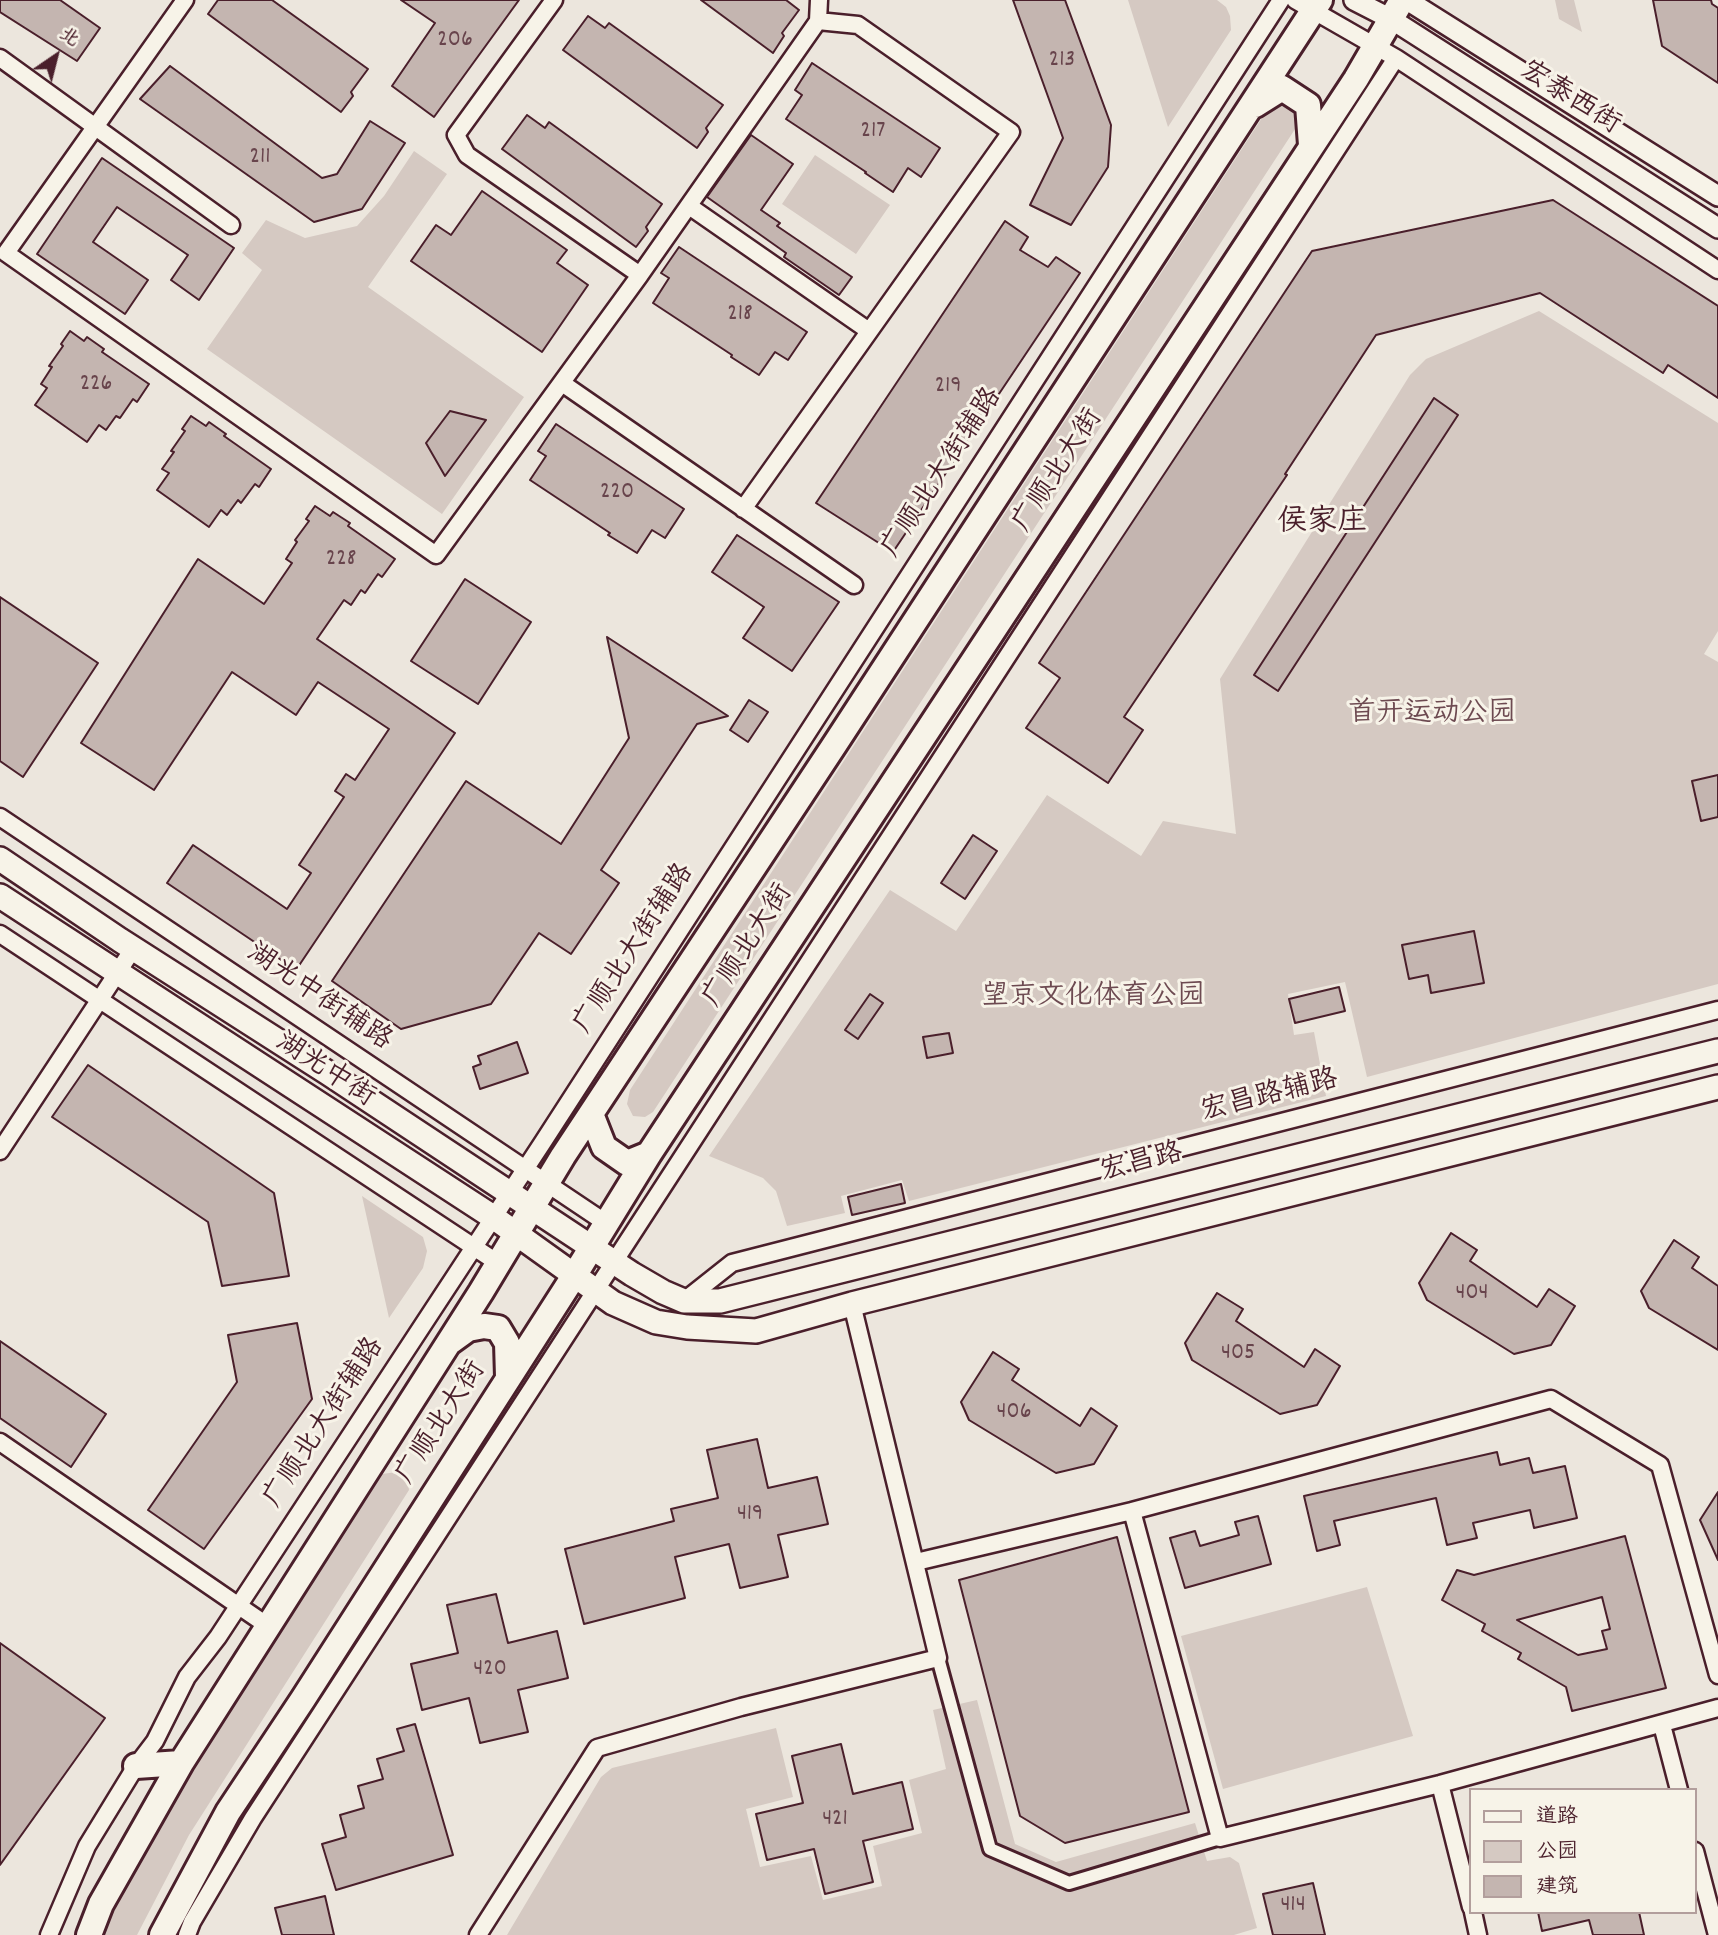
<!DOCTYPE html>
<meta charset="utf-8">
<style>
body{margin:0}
#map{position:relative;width:1718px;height:1935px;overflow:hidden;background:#ece6dd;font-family:Dekko,"LXGW WenKai TC",sans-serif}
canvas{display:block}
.legend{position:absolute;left:1469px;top:1788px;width:228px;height:126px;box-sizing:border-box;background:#f7f3e8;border:2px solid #b29e9c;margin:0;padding:9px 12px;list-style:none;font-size:21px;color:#4a1f2b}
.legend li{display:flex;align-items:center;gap:14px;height:35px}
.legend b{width:35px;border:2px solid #b29e9c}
.north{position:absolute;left:21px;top:21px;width:70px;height:70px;-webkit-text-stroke:5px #f7f3e8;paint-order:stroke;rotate:35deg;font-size:19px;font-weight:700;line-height:28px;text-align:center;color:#4a1f2b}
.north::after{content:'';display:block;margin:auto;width:24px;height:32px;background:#4a1f2b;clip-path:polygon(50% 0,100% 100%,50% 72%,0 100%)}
</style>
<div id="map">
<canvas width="1718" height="1935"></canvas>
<ul class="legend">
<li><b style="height:9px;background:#f7f3e8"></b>道路</li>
<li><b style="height:19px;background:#d5c9c2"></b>公园</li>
<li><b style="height:19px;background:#c4b5b0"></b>建筑</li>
</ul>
<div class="north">北</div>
</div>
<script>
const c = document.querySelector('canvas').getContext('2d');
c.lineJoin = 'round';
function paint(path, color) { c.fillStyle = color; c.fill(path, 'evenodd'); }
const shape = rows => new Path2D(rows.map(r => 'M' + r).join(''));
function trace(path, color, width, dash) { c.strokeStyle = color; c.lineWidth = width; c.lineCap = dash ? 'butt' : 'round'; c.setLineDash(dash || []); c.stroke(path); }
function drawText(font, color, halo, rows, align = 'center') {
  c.font = font + ' Dekko,"LXGW WenKai TC",sans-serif'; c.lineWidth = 6; c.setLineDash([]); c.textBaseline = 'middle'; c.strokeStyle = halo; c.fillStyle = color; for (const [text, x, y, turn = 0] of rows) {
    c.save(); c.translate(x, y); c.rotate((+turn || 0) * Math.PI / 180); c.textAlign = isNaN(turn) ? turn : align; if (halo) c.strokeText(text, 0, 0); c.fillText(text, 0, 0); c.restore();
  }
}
const green = shape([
 [1128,0,1217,0,1226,7,1230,16,1231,30,1168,127],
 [1555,0,1574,0,1582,32,1559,19],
 [1293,100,1299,123,653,1112,645,1117,633,1116,627,1104,630,1090,1271,104],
 [414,151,447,174,368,287,524,397,442,514,207,349,262,270,242,253,266,220,305,238,357,226,384,196],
 [815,155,890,205,856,254,782,204],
 [1539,311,1718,423,1718,631,1704,654,1718,662,1718,984,1367,1077,1345,982,1288,994,1294,1035,1314,1032,1326,1096,909,1201,902,1180,841,1196,845,1213,787,1226,776,1191,763,1178,709,1156,890,890,956,931,1047,795,1141,856,1163,821,1236,834,1220,679,1410,375,1426,359],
 [362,1196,423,1237,427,1251,423,1268,389,1318],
 [397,1472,407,1479,409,1490,189,1835,137,1935,101,1935,132,1870,163,1816,382,1474],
 [1367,1587,1413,1736,1223,1789,1181,1636],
 [977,1700,1015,1844,1056,1862,1195,1823,1207,1861,1230,1857,1239,1863,1257,1928,1234,1935,507,1935,601,1777,612,1768,776,1728,793,1797,746,1809,760,1867,811,1856,823,1900,882,1886,873,1846,922,1833,909,1780,946,1769,933,1710]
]);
const building = shape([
 [0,0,60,0,100,28,77,61,0,12,0,0],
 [218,0,272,0,368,69,351,92,353,96,341,112,208,14,218,0],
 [401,0,519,0,434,117,392,86,435,23,401,0],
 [701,0,786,0,799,10,782,33,784,36,773,53,701,0],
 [1013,0,1065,0,1111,125,1108,167,1071,225,1030,205,1063,138,1013,0],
 [1653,0,1711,0,1712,4,1718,8,1718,83,1662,46,1653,0],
 [588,16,605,28,609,23,723,105,706,128,708,132,697,148,563,50,588,16],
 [812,63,940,148,921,177,908,168,893,192,865,173,866,172,786,119,802,95,795,90,812,63],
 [170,66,322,178,337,174,370,121,405,143,362,209,314,222,140,99,170,66],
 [527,115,545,128,549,122,662,204,646,227,648,231,636,247,502,149,527,115],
 [751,135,793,164,761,210,780,223,777,226,852,277,839,295,784,257,786,253,707,197,751,135],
 [102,158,234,248,199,300,171,280,188,255,117,207,93,242,148,280,125,314,37,254,102,158],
 [482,191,567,250,557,263,588,285,542,352,411,261,436,225,451,235,482,191],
 [1553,200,1718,306,1718,398,1668,365,1663,373,1540,293,1376,335,1285,474,1287,475,1124,717,1143,730,1108,783,1026,728,1060,678,1039,663,1312,251,1553,200],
 [1005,221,1028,237,1020,250,1048,267,1056,257,1080,273,893,552,816,503,1005,221],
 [679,247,807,332,788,360,775,352,759,375,731,357,732,355,653,303,669,278,661,273,679,247],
 [70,331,84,341,87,337,104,349,102,352,149,384,137,402,133,399,120,418,116,416,106,430,99,425,87,442,35,405,47,388,41,384,52,367,49,366,63,346,61,344,70,331],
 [1434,398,1458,415,1278,691,1254,675,1434,398],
 [450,411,486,420,445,476,426,443,450,411],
 [191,416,206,426,209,422,226,434,224,436,271,469,259,487,255,484,241,503,238,500,227,515,221,510,209,527,157,490,169,473,162,469,174,452,171,451,185,431,182,429,191,416],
 [556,424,684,509,665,538,652,530,637,553,608,535,610,533,530,480,546,456,538,451,556,424],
 [315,506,330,516,333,512,350,523,348,526,395,559,382,577,378,574,365,593,361,590,351,605,344,600,317,639,455,733,296,970,167,883,193,845,287,909,311,873,299,865,344,797,335,791,346,774,355,780,389,729,318,682,296,715,232,672,154,790,81,743,198,559,264,604,292,563,286,559,297,542,295,540,309,521,306,519,315,506],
 [737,535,839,602,792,671,743,638,764,607,712,572,737,535],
 [465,579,531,622,478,704,411,661,465,579],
 [0,597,98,663,23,777,0,761,0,597],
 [607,637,728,716,697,724,601,870,619,883,571,954,539,933,491,1004,401,1029,332,981,466,781,561,844,629,738,607,637],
 [749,700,768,712,748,742,730,730,749,700],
 [1718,775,1718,817,1701,821,1692,781,1718,775],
 [973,835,997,851,965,899,941,883,973,835],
 [1474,931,1484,983,1431,993,1428,975,1409,979,1402,945,1474,931],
 [1339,987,1345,1011,1295,1023,1289,999,1339,987],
 [870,994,883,1003,858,1039,845,1030,870,994],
 [949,1033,953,1053,927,1058,923,1037,949,1033],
 [517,1042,528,1073,480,1089,473,1067,481,1064,478,1056,517,1042],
 [88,1065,274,1193,289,1276,222,1286,208,1222,52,1117,88,1065],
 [901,1184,905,1203,852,1215,848,1197,901,1184],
 [1451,1233,1477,1250,1470,1261,1537,1307,1549,1289,1575,1306,1551,1345,1514,1354,1427,1300,1419,1283,1451,1233],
 [1674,1240,1699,1257,1692,1268,1718,1286,1718,1350,1649,1308,1641,1291,1674,1240],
 [1217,1293,1243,1309,1236,1321,1304,1367,1315,1349,1340,1366,1317,1405,1280,1414,1192,1360,1185,1343,1217,1293],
 [297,1323,312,1399,204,1549,148,1510,237,1382,228,1335,297,1323],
 [0,1341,106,1414,71,1467,0,1418,0,1341],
 [993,1352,1019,1369,1012,1380,1080,1426,1091,1408,1117,1426,1094,1464,1056,1473,969,1420,961,1402,993,1352],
 [757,1439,768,1488,817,1477,828,1524,778,1535,788,1577,740,1588,729,1544,675,1557,685,1598,584,1624,565,1549,674,1521,671,1509,718,1498,707,1450,757,1439],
 [1497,1452,1500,1465,1529,1458,1533,1473,1565,1466,1577,1518,1534,1528,1530,1510,1473,1523,1477,1538,1447,1545,1436,1498,1334,1521,1340,1545,1317,1551,1304,1496,1497,1452],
 [1718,1492,1718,1560,1700,1520,1718,1492],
 [1258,1516,1271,1564,1185,1588,1170,1538,1195,1531,1200,1546,1239,1535,1235,1522,1258,1516],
 [1625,1536,1666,1688,1572,1711,1566,1687,1518,1659,1521,1653,1482,1631,1485,1624,1442,1600,1457,1570,1474,1575,1625,1536],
 [1602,1597,1610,1629,1602,1631,1607,1649,1578,1655,1517,1620,1602,1597],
 [1117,1537,1189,1812,1065,1843,1020,1816,959,1580,1117,1537],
 [496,1594,508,1643,557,1631,568,1678,518,1690,528,1732,480,1743,469,1698,422,1710,411,1664,458,1653,447,1605,496,1594],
 [0,1643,105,1718,0,1865,0,1643],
 [415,1724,453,1855,336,1890,322,1844,346,1837,340,1815,364,1808,358,1786,383,1779,377,1759,404,1751,397,1729,415,1724],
 [841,1744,853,1794,902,1782,913,1829,863,1841,873,1882,825,1894,814,1849,767,1860,756,1814,803,1803,792,1756,841,1744],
 [1313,1883,1325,1935,1273,1935,1263,1894,1313,1883],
 [325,1896,334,1935,282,1935,275,1908,325,1896],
 [1538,1912,1639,1912,1644,1935,1593,1935,1589,1920,1542,1931,1538,1912]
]);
const pedestrian = shape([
 [938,1658,990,1849,1069,1883,1220,1838]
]);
const minor = shape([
 [185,0,6,253,436,555,640,275],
 [554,0,456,135,467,155,640,275,818,21,819,0],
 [1295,0,1396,58,1718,270],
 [0,58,231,225],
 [689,206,869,331],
 [562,383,854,585],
 [743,509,1011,132,858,25,818,21],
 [0,817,606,1223],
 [0,934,498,1263],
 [0,1151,133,949],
 [684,1301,732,1263,1718,1010],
 [0,1442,268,1626],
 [1132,1511,1220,1838,1440,1784,1718,1708],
 [916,1562,1132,1511,1551,1399,1660,1465,1718,1675],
 [1662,1725,1679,1790],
 [1440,1784,1471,1907],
 [1695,1851,1717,1935],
 [1473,1912,1478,1935],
 [49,1935,87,1846,136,1766,155,1741,187,1677,218,1637,543,1142,1281,0],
 [187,1935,192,1922,253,1818,1396,58],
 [478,1935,597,1748,741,1707,938,1658,852,1304]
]);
const tertiary = shape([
 [1354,0,1391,19,1718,228],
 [1407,0,1718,196]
]);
const secondary = shape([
 [0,859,120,940,328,1073,632,1274,663,1292,684,1301,720,1301,1718,1051],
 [0,896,493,1217,613,1303,656,1322,687,1327,756,1331,852,1304,1718,1087]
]);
const primary = shape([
 [1255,105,1282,88,1308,105,1311,145],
 [591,1114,604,1147,627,1163,649,1154],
 [450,1342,468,1329,484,1326,498,1328,507,1343,508,1377],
 [136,1766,181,1763],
 [89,1935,101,1904,181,1763,481,1292,563,1156,835,744,1320,0],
 [162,1935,228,1812,303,1699,574,1276,649,1154,1356,79,1402,0]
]);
const numberNames = [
 ["206",455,42],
 ["213",1062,62],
 ["217",873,133],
 ["211",260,159],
 ["218",740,316],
 ["226",96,386],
 ["219",948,388],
 ["220",617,494],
 ["228",341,561],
 ["404",1472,1295],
 ["405",1238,1355],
 ["406",1014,1414],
 ["419",750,1516],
 ["420",490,1671],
 ["421",835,1821],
 ["414",1293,1907]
];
const streetNames = [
 ["宏泰西街",1569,100,32],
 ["广顺北大街",1060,472,-57],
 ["广顺北大街辅路",944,474,-57],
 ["广顺北大街",750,947,-57],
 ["广顺北大街辅路",636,950,-57],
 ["湖光中街辅路",318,999,34],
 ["湖光中街",324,1072,33],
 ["宏昌路辅路",1270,1098,-14],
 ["宏昌路",1142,1165,-14],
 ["广顺北大街辅路",326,1424,-57],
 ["广顺北大街",443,1424,-57]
];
const parkNames = [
 ["首开运动公园",1432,716],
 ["望京文化体育公园",1093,999]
];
const neighbourhoodNames = [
 ["侯家庄",1322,525]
];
paint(green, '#d5c9c2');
paint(building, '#c4b5b0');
trace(building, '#4a1f2b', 2);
trace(pedestrian, '#4a1f2b', 18);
trace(minor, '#4a1f2b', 21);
trace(tertiary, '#4a1f2b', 24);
trace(secondary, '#4a1f2b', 28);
trace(primary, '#4a1f2b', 30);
trace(pedestrian, '#f7f3e8', 12);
trace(minor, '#f7f3e8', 16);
trace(tertiary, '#f7f3e8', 19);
trace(secondary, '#f7f3e8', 23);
trace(primary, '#f7f3e8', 24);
drawText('24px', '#68444c', null, numberNames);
drawText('28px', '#4a1f2b', '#f7f3e8', streetNames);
drawText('28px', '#6d4a51', '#f7f3e8', parkNames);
drawText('30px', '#4a1f2b', '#f7f3e8', neighbourhoodNames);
</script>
